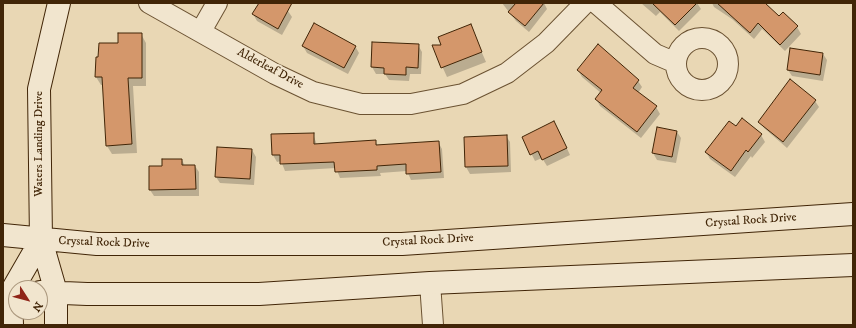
<!DOCTYPE html>
<style>
body{margin:0}
#map{position:relative;width:856px;height:328px;overflow:hidden;background:#e9d7b4;font-family:"IM FELL DW Pica",serif}
canvas{display:block}
.frame{position:absolute;inset:0;border:4px solid #412507;pointer-events:none}
.north{position:absolute;left:8px;top:280px;width:40px;height:40px;box-sizing:border-box;background:#f1e5ce;border:1px solid #ab987e;border-radius:50%;rotate:126deg;font-size:11px;font-weight:700;line-height:16px;text-align:center;color:#412507}
.north::after{content:'';display:block;margin:auto;width:14px;height:18px;background:#8f2418;clip-path:polygon(50% 0,100% 100%,50% 72%,0 100%)}
</style>
<div id="map">
<canvas width="856" height="328"></canvas>
<div class="frame"></div>
<div class="north">N</div>
</div>
<script>
const c = document.querySelector('canvas').getContext('2d');
c.lineJoin = 'round';
function paint(path, color) { c.fillStyle = color; c.fill(path, 'evenodd'); }
const shape = rows => new Path2D(rows.map(r => 'M' + r).join(''));
function trace(path, color, width, dash) { c.strokeStyle = color; c.lineWidth = width; c.lineCap = dash ? 'butt' : 'round'; c.setLineDash(dash || []); c.stroke(path); }
function drawText(font, color, halo, rows, align = 'center') {
  c.font = font + ' "IM FELL DW Pica",serif'; c.lineWidth = 4; c.setLineDash([]); c.textBaseline = 'middle'; c.strokeStyle = halo; c.fillStyle = color; for (const [text, x, y, turn = 0] of rows) {
    c.save(); c.translate(x, y); c.rotate((+turn || 0) * Math.PI / 180); c.textAlign = isNaN(turn) ? turn : align; if (halo) c.strokeText(text, 0, 0); c.fillText(text, 0, 0); c.restore();
  }
}
const shadow = shape([
 [260,3,290,3,288,11,292,17,282,35,257,21,253,14],
 [332,3,369,3,332,4],
 [502,3,544,3,547,9,529,32,516,21],
 [641,3,697,3,701,9,679,31,660,12,656,16],
 [712,3,763,3,779,17,783,13,797,27,801,34,785,51,762,29,754,39,732,19,714,7],
 [470,25,486,62,447,77,433,46,443,46],
 [141,34,146,43,146,86,133,86,137,153,112,154,107,146,104,85,101,85,96,77,97,58,119,44],
 [418,45,422,52,421,74,410,74,409,81,389,80,385,74,376,74,372,67],
 [303,46,355,46,359,53,348,74,307,53],
 [823,54,827,60,823,81,792,76,788,70],
 [578,70,638,81,642,87,638,93,656,107,660,114,641,138,600,106,596,99,601,93,582,77],
 [815,101,819,107,787,148,764,128,760,122],
 [742,120,761,135,765,142,752,158,751,156,735,177,710,159,706,152,736,127],
 [558,129,570,155,547,166,542,158,535,161,523,137],
 [677,132,681,138,676,163,657,160,653,153],
 [313,134,317,145,375,141,378,146,438,142,442,149,444,178,411,180,407,171,380,173,381,176,340,178,336,168,285,171,281,161,277,162,273,155],
 [506,136,510,142,511,172,470,174,466,167,465,138],
 [252,150,256,157,254,185,220,183,216,177],
 [182,160,185,166,195,166,199,172,199,196,154,196,150,190,163,167]
]);
const building = shape([
 [259,3,292,3,278,29,252,14,259,3],
 [516,3,544,3,525,26,508,12,516,3],
 [652,3,697,3,675,25,652,3],
 [717,3,765,3,779,16,783,12,798,26,780,45,758,23,750,33,717,3],
 [314,23,356,46,344,68,302,46,314,23],
 [471,24,482,52,441,68,432,45,441,45,438,37,471,24],
 [118,33,142,33,142,78,128,78,132,144,106,146,102,77,95,77,96,57,98,57,99,43,118,43,118,33],
 [372,42,419,44,418,68,406,67,406,75,384,74,384,68,371,67,372,42],
 [598,44,639,80,633,88,657,106,637,132,595,99,602,90,577,70,598,44],
 [790,48,823,53,820,75,787,70,790,48],
 [790,79,816,100,783,142,758,122,790,79],
 [742,118,762,134,748,152,746,150,731,171,705,152,729,121,736,126,742,118],
 [554,121,567,148,542,160,538,151,530,155,522,137,554,121],
 [657,127,677,131,672,157,652,153,657,127],
 [314,133,314,144,376,140,376,145,439,141,441,172,406,174,406,164,377,166,377,170,335,172,334,162,280,164,280,155,272,155,271,134,314,133],
 [507,135,508,166,465,167,464,137,507,135],
 [217,147,252,149,250,179,215,177,217,147],
 [162,159,182,159,182,165,195,165,196,189,149,190,149,166,162,166,162,159]
]);
const street = shape([
 [149,3,275,74,313,92,361,104,411,104,463,94,507,73,546,43,585,3],
 [596,3,655,54,676,63],
 [201,31,217,3],
 '676 64a26 26 0 1 1 52 0a26 26 0 1 1-52 0Z',
 [430,283,433,325]
]);
const secondary = shape([
 [3,235,97,244,402,244,853,214],
 [40,292,87,294,259,294,430,283,853,265],
 [12,325,11,292,41,240],
 [56,325,56,292,41,240,39,89,59,3]
]);
const streetNames = [
 ["Alderleaf Drive",270,69,28],
 ["Waters Landing Drive",40,144,-90],
 ["Crystal Rock Drive",751,221,-4],
 ["Crystal Rock Drive",428,241,-3],
 ["Crystal Rock Drive",104,243,2]
];
paint(shadow, '#0003');
paint(building, '#d4976b');
trace(building, '#412507', 1);
trace(street, '#6b5232', 22);
trace(secondary, '#412507', 24);
trace(street, '#f1e5ce', 20);
trace(secondary, '#f1e5ce', 22);
drawText('12px', '#412507', '#f1e5ce', streetNames);
</script>
